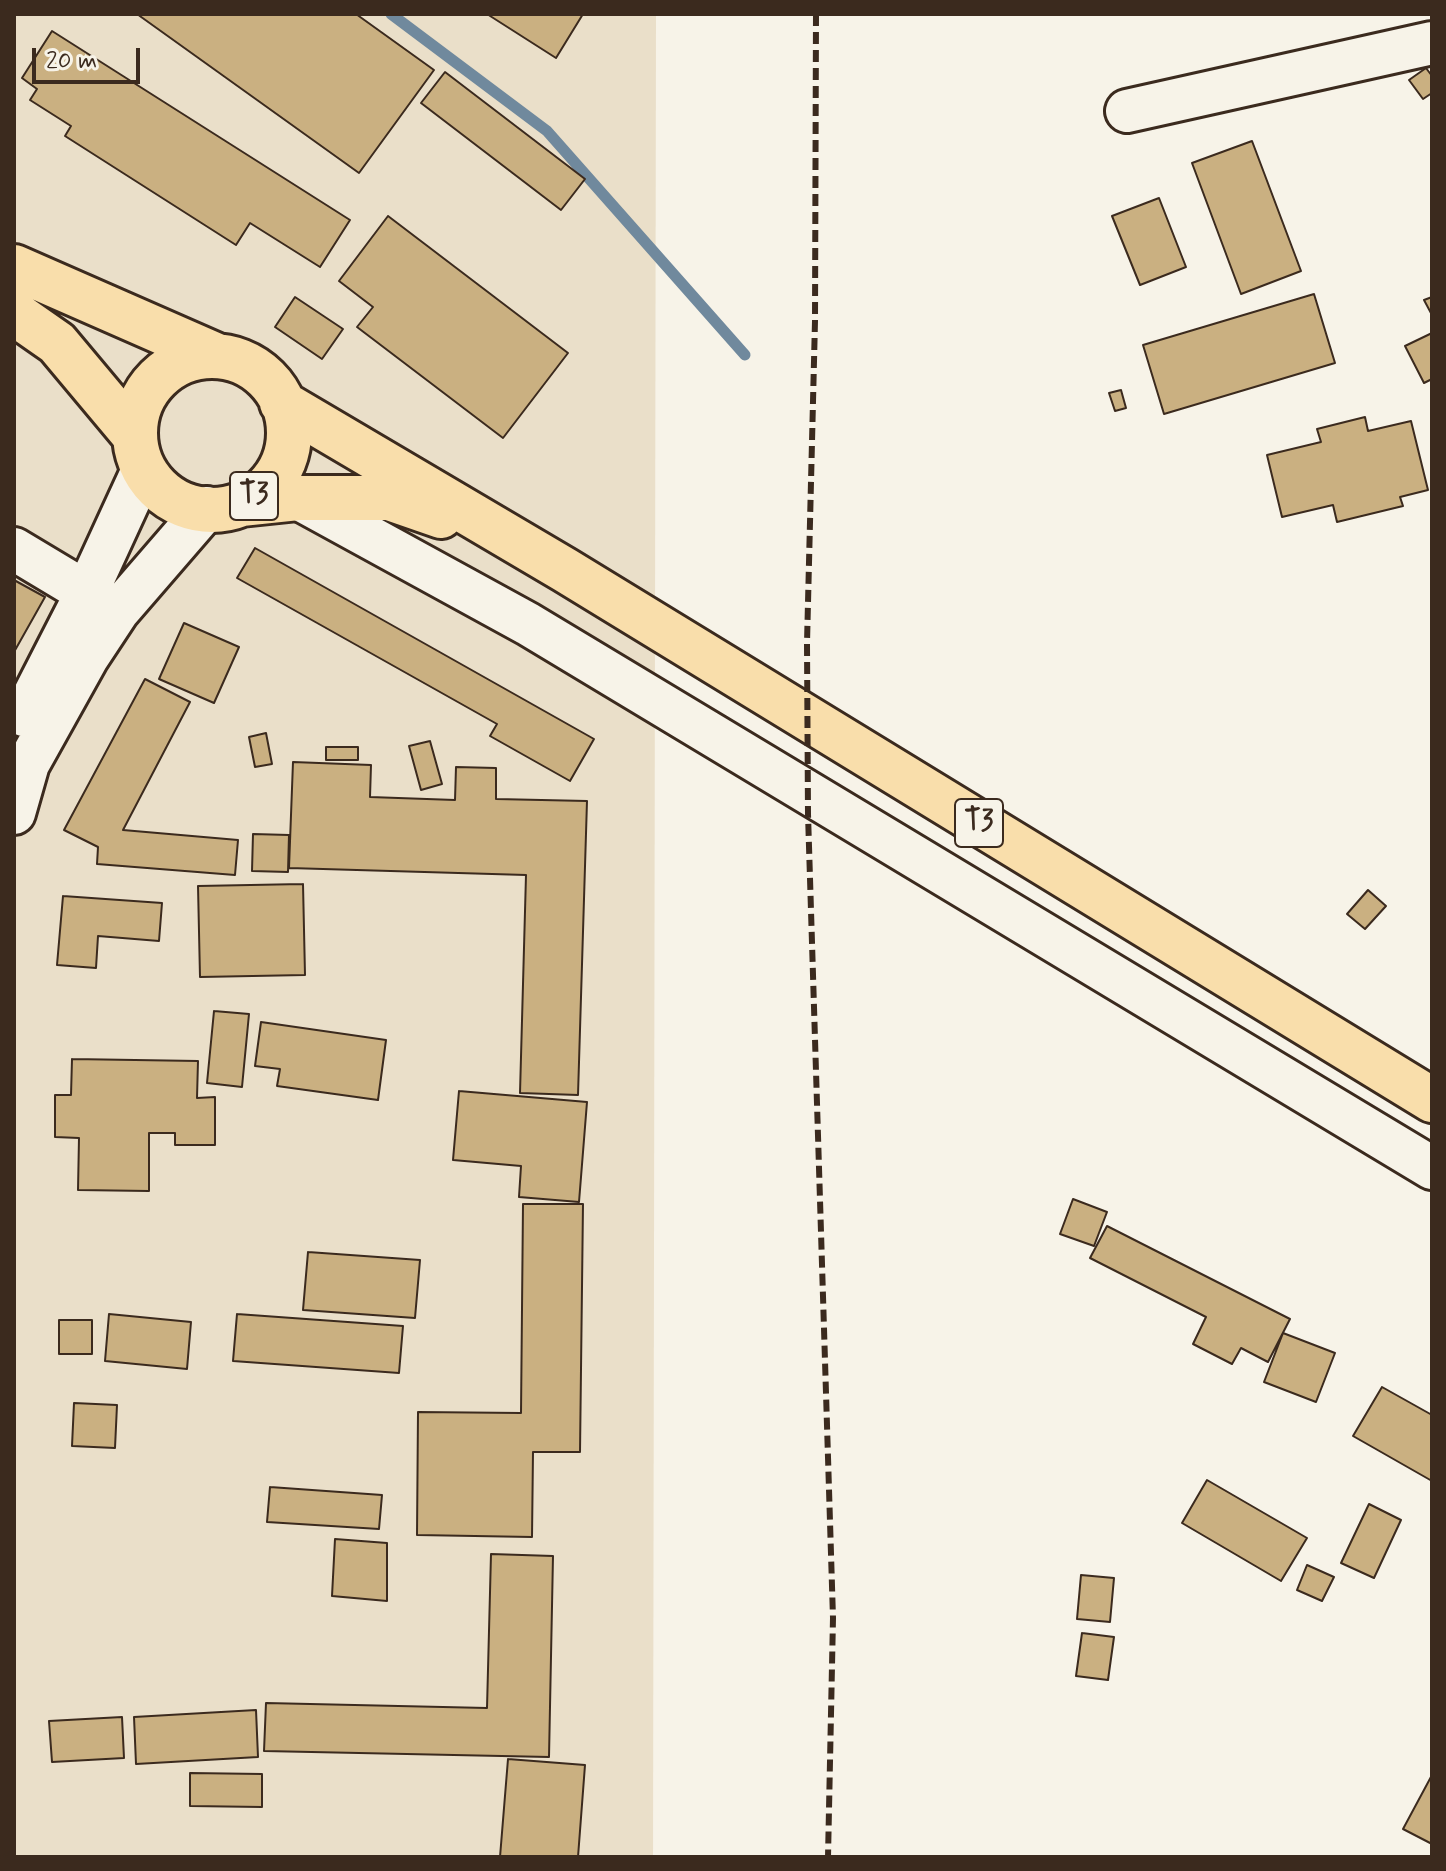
<!DOCTYPE html>
<style>
body{margin:0}
#map{position:relative;width:1446px;height:1871px;overflow:hidden;background:#f7f3e8;font-family:Mynerve,sans-serif}
canvas{display:block}
.frame{position:absolute;inset:0;border:16px solid #3b2a1e;pointer-events:none}
.scale{position:absolute;left:32px;top:48px;width:108px;height:36px;box-sizing:border-box;border:4px solid #3b2a1e;border-top:0;padding-left:10px;font-size:24px;line-height:28px;white-space:nowrap;color:#3b2a1e;-webkit-text-stroke:6px #f7f3e8;paint-order:stroke}
</style>
<div id="map">
<canvas width="1446" height="1871"></canvas>
<div class="frame"></div>
<div class="scale">20 m</div>
</div>
<script>
const c = document.querySelector('canvas').getContext('2d');
c.lineJoin = 'round';
function paint(path, color) { c.fillStyle = color; c.fill(path, 'evenodd'); }
const shape = rows => new Path2D(rows.map(r => 'M' + r).join(''));
function trace(path, color, width, dash) { c.strokeStyle = color; c.lineWidth = width; c.lineCap = dash ? 'butt' : 'round'; c.setLineDash(dash || []); c.stroke(path); }
function drawText(font, color, halo, rows, align = 'center') {
  c.font = font + ' Mynerve,sans-serif'; c.lineWidth = 7; c.setLineDash([]); c.textBaseline = 'middle'; c.strokeStyle = halo; c.fillStyle = color; for (const [text, x, y, turn = 0] of rows) {
    c.save(); c.translate(x, y); c.rotate((+turn || 0) * Math.PI / 180); c.textAlign = isNaN(turn) ? turn : align; if (halo) c.strokeText(text, 0, 0); c.fillText(text, 0, 0); c.restore();
  }
}
const built = shape([
 [14,14,656,14,653,1857,14,1857]
]);
const stream = shape([
 [391,14,547,131,745,355]
]);
const building = shape([
 [137,14,356,14,434,70,359,173,137,14],
 [487,14,583,14,556,58,487,14],
 [52,31,350,220,320,267,250,223,236,245,65,136,71,126,30,100,37,89,22,78,52,31],
 [1426,68,1432,76,1432,93,1423,99,1409,80,1426,68],
 [445,72,585,179,561,210,421,103,445,72],
 [1252,141,1301,271,1241,294,1192,163,1252,141],
 [1159,198,1186,267,1140,285,1112,216,1159,198],
 [388,216,568,353,503,438,357,327,373,307,339,281,388,216],
 [1314,294,1335,363,1164,414,1143,345,1314,294],
 [295,297,343,329,322,359,275,327,295,297],
 [1432,297,1432,315,1424,300,1432,297],
 [1432,333,1432,379,1424,383,1405,346,1432,333],
 [1121,390,1126,408,1115,411,1109,393,1121,390],
 [1365,417,1368,431,1411,421,1428,490,1400,497,1403,506,1337,522,1333,505,1282,517,1267,455,1321,442,1317,429,1365,417],
 [255,548,594,739,570,781,490,736,497,724,237,578,255,548],
 [14,580,45,597,14,652,14,580],
 [184,623,239,647,214,703,159,679,184,623],
 [145,679,190,702,123,830,238,840,235,875,97,864,98,847,64,830,145,679],
 [266,733,272,764,255,767,249,737,266,733],
 [430,741,442,784,421,790,409,746,430,741],
 [326,747,358,747,358,760,326,760,326,747],
 [293,762,371,765,370,797,455,800,456,767,496,768,496,799,587,801,578,1095,520,1093,526,875,289,868,293,762],
 [253,834,289,835,288,872,252,871,253,834],
 [303,884,305,975,200,977,198,886,303,884],
 [1368,890,1386,906,1365,929,1347,914,1368,890],
 [63,896,162,903,159,941,98,936,96,968,57,965,63,896],
 [214,1011,249,1014,242,1087,207,1083,214,1011],
 [261,1022,386,1040,378,1100,277,1086,280,1069,255,1066,261,1022],
 [72,1059,198,1061,197,1098,215,1097,215,1145,175,1145,175,1133,149,1133,149,1191,78,1190,79,1138,55,1137,55,1095,71,1095,72,1059],
 [459,1091,587,1102,579,1202,519,1197,521,1166,453,1160,459,1091],
 [1073,1199,1107,1212,1094,1246,1060,1234,1073,1199],
 [523,1204,583,1204,580,1452,533,1452,532,1537,417,1535,418,1412,521,1413,523,1204],
 [1107,1226,1290,1319,1268,1362,1241,1348,1232,1364,1193,1344,1206,1317,1090,1258,1107,1226],
 [308,1252,420,1260,415,1318,303,1310,308,1252],
 [109,1314,191,1322,187,1369,105,1361,109,1314],
 [237,1314,403,1326,399,1373,233,1361,237,1314],
 [59,1320,92,1320,92,1354,59,1354,59,1320],
 [1283,1333,1335,1353,1316,1402,1264,1382,1283,1333],
 [1382,1387,1432,1415,1432,1481,1353,1436,1382,1387],
 [74,1403,117,1405,115,1448,72,1446,74,1403],
 [1207,1480,1307,1538,1281,1581,1182,1523,1207,1480],
 [270,1487,382,1495,379,1529,267,1522,270,1487],
 [1369,1504,1401,1520,1374,1578,1341,1563,1369,1504],
 [335,1539,387,1543,387,1601,332,1596,335,1539],
 [491,1554,553,1556,549,1757,264,1751,266,1703,487,1708,491,1554],
 [1307,1565,1334,1577,1322,1601,1297,1590,1307,1565],
 [1081,1575,1114,1578,1110,1622,1077,1619,1081,1575],
 [1082,1633,1114,1637,1108,1680,1076,1676,1082,1633],
 [256,1710,258,1757,136,1764,134,1717,256,1710],
 [122,1717,124,1758,52,1762,49,1721,122,1717],
 [508,1759,585,1765,578,1857,500,1857,508,1759],
 [190,1773,262,1774,262,1807,190,1806,190,1773],
 [1432,1775,1432,1844,1403,1829,1432,1775]
]);
const street = shape([
 [1127,111,1432,43],
 [298,498,528,624,1432,1168],
 [14,549,109,606],
 [24,715,86,594,143,470],
 [14,813,28,764,87,658,118,611,207,508]
]);
const highway = shape([
 [14,267,217,356],
 [14,313,57,343,134,435],
 '135 433a77 77 0 1 1 154 0a77 77 0 1 1-154 0Z',
 [282,403,565,570,1432,1100],
 [241,504,298,498,389,498,441,516]
]);
const rail = shape([
 [816,14,815,321,807,643,808,814,833,1618,828,1857]
]);
const shields = [
 [254,496,48],
 [979,823,48]
];
const shieldNames = [
 ["T3",254,496],
 ["T3",979,823]
];
paint(built, '#eadfc9');
trace(stream, '#70899d', 11);
paint(building, '#cab081');
trace(building, '#3b2a1e', 2);
trace(street, '#3b2a1e', 48);
trace(highway, '#3b2a1e', 50);
trace(street, '#f7f3e8', 42);
trace(highway, '#f9deab', 44);
trace(rail, '#3b2a1e', 6, [12, 6]);
for (const [x, y, w] of shields) { const box = new Path2D(); box.roundRect(x - w / 2, y - 24, w, 48, 6); c.fillStyle = '#f7f3e8'; c.fill(box); trace(box, '#3b2a1e', 2); }
drawText('bold 28px', '#3b2a1e', null, shieldNames);
</script>
